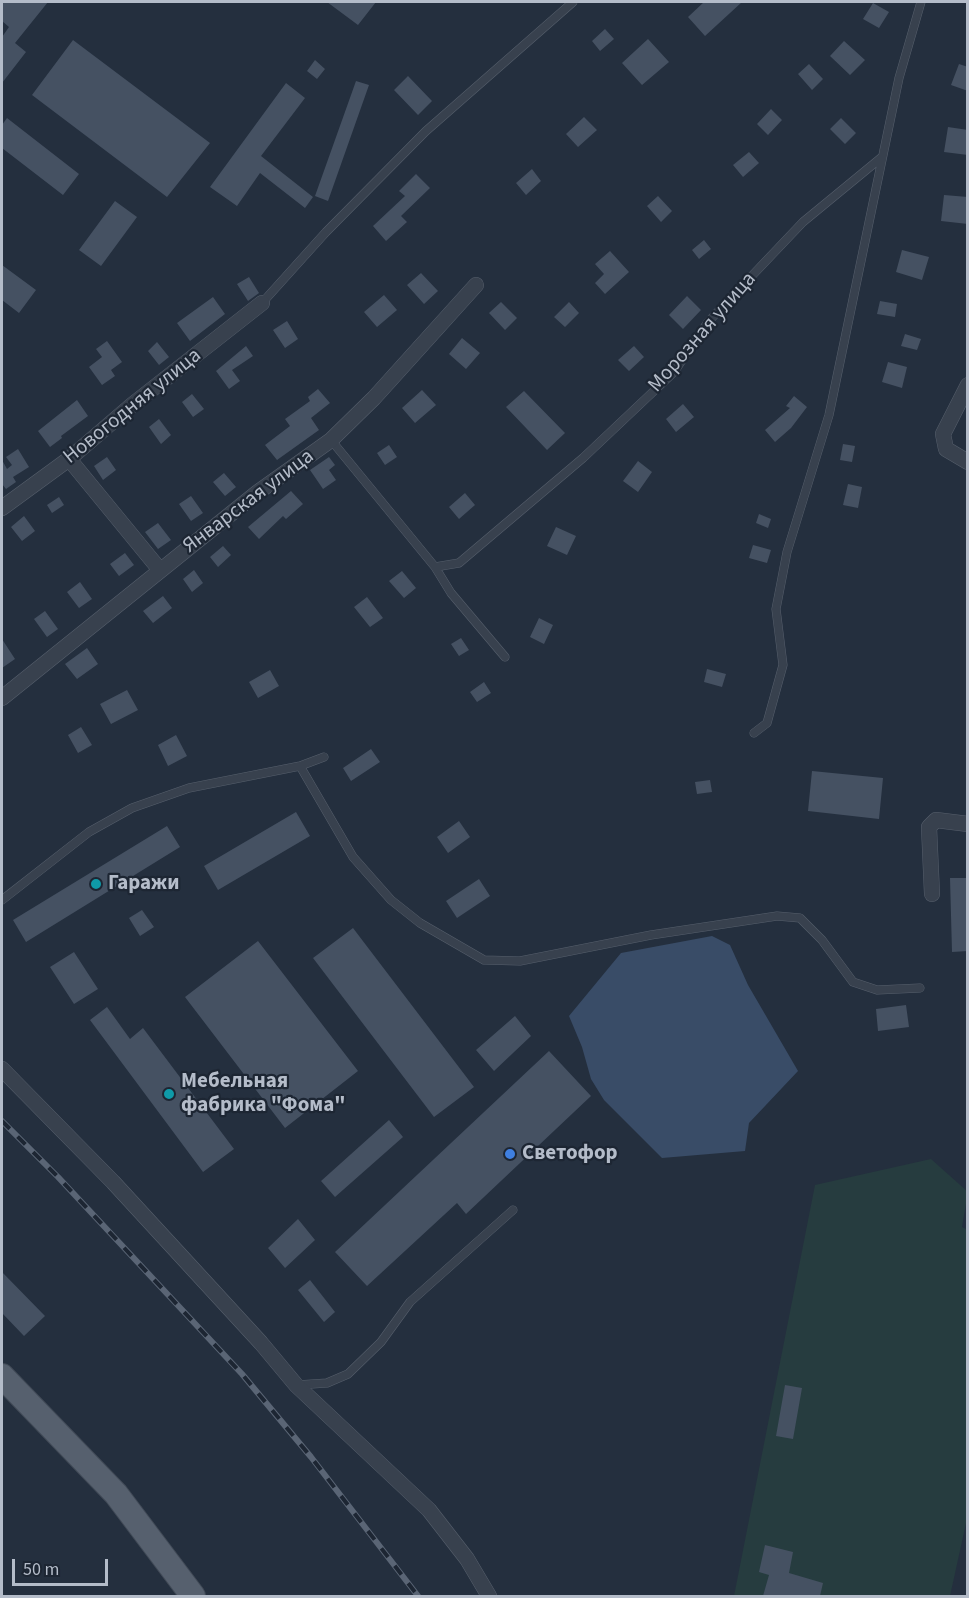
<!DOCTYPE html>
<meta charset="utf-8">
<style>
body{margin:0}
#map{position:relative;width:969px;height:1598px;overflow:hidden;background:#242f3e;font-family:"Source Sans 3",sans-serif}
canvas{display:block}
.frame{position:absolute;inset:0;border:3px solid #b4bcc9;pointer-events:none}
.scale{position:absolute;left:12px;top:1559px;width:96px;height:27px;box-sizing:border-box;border:3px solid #b4bcc9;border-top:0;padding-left:8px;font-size:18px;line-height:21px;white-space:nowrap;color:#b4bcc9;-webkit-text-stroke:4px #1d2633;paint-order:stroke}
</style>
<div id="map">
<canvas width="969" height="1598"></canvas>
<div class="frame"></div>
<div class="scale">50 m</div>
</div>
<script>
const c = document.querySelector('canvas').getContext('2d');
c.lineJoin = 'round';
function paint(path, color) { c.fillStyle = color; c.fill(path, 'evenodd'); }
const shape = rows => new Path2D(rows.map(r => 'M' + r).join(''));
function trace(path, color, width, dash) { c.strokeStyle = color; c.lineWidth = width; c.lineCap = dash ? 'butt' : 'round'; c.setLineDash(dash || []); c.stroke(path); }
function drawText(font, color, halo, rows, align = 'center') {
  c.font = font + ' "Source Sans 3",sans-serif'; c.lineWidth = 4.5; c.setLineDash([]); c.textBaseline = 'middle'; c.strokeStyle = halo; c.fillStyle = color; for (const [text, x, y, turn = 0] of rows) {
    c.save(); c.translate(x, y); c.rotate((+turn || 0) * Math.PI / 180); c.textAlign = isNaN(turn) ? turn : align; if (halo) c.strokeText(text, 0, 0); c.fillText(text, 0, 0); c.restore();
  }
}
const green = shape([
 [931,1159,968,1192,962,1227,968,1230,968,1514,950,1596,734,1596,815,1185]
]);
const water = shape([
 [712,936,730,945,748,985,798,1071,749,1123,745,1151,662,1158,604,1100,591,1079,582,1047,569,1016,621,953]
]);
const building = shape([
 [2,2,48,2,15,43,26,52,2,83,2,37,9,27,2,21],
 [327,2,376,2,358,25],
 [704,2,742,2,705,36,688,17],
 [873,3,889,12,879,28,863,19],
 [605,29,614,39,600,51,592,41],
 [648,39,669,62,642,85,622,63],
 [73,40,210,143,167,197,32,95],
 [844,41,865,60,850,75,830,56],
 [315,60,325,69,317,79,307,71],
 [809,64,823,79,812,90,798,74],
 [959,64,968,67,968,91,951,85],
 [408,76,432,101,418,115,394,90],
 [356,81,369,85,328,201,315,196],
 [286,83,305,98,261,156,313,197,305,208,260,173,237,206,210,187],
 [771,109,782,120,768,135,757,124],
 [584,117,597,130,578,147,566,134],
 [7,118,79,174,63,195,2,148,2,125],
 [841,118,856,133,845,144,830,129],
 [948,127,968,130,968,155,944,152],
 [749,152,759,163,743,177,733,165],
 [532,169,541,181,526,195,516,183],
 [416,174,430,188,401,216,407,222,386,241,373,226,405,196,399,191],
 [944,195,968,197,968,224,941,221],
 [658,196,672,211,661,222,647,206],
 [115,201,137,217,101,266,79,250],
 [704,240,711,249,699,259,692,250],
 [902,250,929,257,922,280,896,272],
 [610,251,629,272,605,294,595,283,604,274,595,264],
 [2,265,36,290,19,313,2,300],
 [421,273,438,291,424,304,407,285],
 [249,277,259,293,248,301,237,284],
 [384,295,397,310,377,327,364,312],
 [687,296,701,310,683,329,669,315],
 [213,297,225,314,190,341,177,323],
 [880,301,897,304,895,317,877,314],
 [501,302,517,318,505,330,489,313],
 [569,302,579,313,565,327,554,317],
 [287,321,298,339,285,348,273,330],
 [905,334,921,339,917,350,901,346],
 [462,338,480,353,466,369,449,354],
 [107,341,122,362,111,370,115,376,102,385,89,367,102,357,96,349],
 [157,342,169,357,159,365,148,351],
 [246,346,253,356,232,370,240,381,229,389,216,371],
 [634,346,644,357,629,371,618,360],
 [888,362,907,367,902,388,882,382],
 [318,389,330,403,311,418,319,430,277,460,265,445,290,426,285,419,310,401,308,397],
 [422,390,436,405,415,423,402,408],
 [524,391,565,433,547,450,506,407],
 [192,394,204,409,193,417,182,402],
 [794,396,807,407,791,428,775,442,765,430,790,408,786,406],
 [77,400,88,416,61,436,62,438,50,447,38,431],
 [683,404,694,417,676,432,666,419],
 [159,419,171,435,161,444,149,427],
 [843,444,855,446,852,462,840,460],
 [389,445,397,457,385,465,377,453],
 [18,449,29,467,13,477,16,482,6,489,2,484,2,460,7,469,12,465,6,457],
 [107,457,116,470,103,480,94,466],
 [329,457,335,465,329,470,336,480,323,489,310,470],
 [638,461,652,472,638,492,623,481],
 [224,473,236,487,225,496,213,482],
 [848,484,862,487,858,508,843,505],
 [291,491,303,504,286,519,283,516,259,539,248,527],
 [465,493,475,505,459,519,449,507],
 [191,496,203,513,191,521,179,504],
 [59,497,64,505,52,513,47,505],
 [759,514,771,519,768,528,756,523],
 [24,516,35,531,22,541,11,527],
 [158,523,171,540,158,549,145,532],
 [556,527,576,536,567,555,547,546],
 [753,545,771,550,767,563,749,558],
 [223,546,231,555,218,567,210,557],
 [125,553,134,565,119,576,110,564],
 [194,570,203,583,192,592,183,579],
 [402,571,416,588,404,598,389,581],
 [80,582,92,599,79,608,67,592],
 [163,596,172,608,153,623,143,611],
 [367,597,383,618,370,627,354,607],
 [45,611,58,629,47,637,34,619],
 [539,618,553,625,544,644,530,637],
 [461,638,469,650,459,656,451,644],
 [2,639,15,659,2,668],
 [87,648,98,664,77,679,65,664],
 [707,669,726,674,722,687,704,682],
 [270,670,279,686,258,698,249,682],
 [484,682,491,693,477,702,470,692],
 [127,690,138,710,111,724,100,704],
 [81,727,92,745,78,753,68,735],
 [176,735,187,756,168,766,158,745],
 [371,749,380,762,351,781,343,768],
 [812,771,883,778,879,819,808,811],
 [710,780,712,792,697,794,695,782],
 [296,812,310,836,218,890,204,866],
 [459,821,470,837,448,853,437,837],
 [167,826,180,847,26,942,13,920],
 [950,878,968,878,968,951,952,952],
 [479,879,490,896,457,918,446,901],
 [142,910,154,927,140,936,129,918],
 [353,928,474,1087,434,1117,313,958],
 [258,941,358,1071,285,1128,185,997],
 [74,952,98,989,74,1004,50,967],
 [906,1005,909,1027,878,1031,876,1009],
 [107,1007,130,1039,143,1028,234,1149,203,1172,90,1020],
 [515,1016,531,1036,494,1071,476,1050],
 [549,1051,591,1096,466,1214,457,1203,367,1286,335,1252],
 [389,1120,403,1137,335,1197,321,1181],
 [298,1219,315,1240,285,1268,268,1248],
 [2,1272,45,1316,24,1336,2,1313],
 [310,1280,335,1312,324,1322,298,1290],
 [785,1385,802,1388,793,1439,776,1436],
 [765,1545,793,1552,789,1573,823,1583,820,1596,763,1596,769,1575,759,1572]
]);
const service = shape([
 [262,303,326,232,426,131,573,2],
 [331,440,435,567,451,593,505,657],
 [435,567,459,563,583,458,674,372,708,322,803,222,882,157],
 [754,733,767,723,783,665,776,609,787,552,829,415,899,78,921,2],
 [300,766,324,757],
 [2,900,89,832,132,808,189,788,300,766,353,857,391,900,420,923,484,960,520,961,651,935,777,916,800,918,822,940,853,982,877,990,920,988],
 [297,1385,327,1383,348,1374,381,1342,410,1302,513,1210]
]);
const minor = shape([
 [968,385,943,434,946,449,968,462],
 [69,459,160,570],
 [2,508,69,459,132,405,262,303],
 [2,698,258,492,331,440,374,398,476,285],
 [932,894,929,827,936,820,968,824],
 [2,1069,113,1182,261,1343,296,1385,429,1510,467,1559,489,1596]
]);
const primary = shape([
 [2,1376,116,1494,193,1596]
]);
const rail = shape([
 [2,1121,58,1177,242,1374,311,1457,418,1596]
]);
const markers = [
 [96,884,6,"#0f9aa8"],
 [169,1094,6,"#0f9aa8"],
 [510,1154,6,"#3f7fe0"]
];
const streetNames = [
 ["Морозная улица",703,333,-49],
 ["Новогодняя улица",133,407,-39],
 ["Январская улица",249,502,-37]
];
const poiNames = [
 ["Гаражи",108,884],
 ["Мебельная",181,1082],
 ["фабрика \"Фома\"",181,1106],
 ["Светофор",522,1154]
];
paint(green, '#263c3f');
paint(water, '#394c67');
paint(building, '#455162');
trace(service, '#565f6c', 9);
trace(minor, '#565f6c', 16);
trace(primary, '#414a57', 26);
trace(service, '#38414e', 8);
trace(minor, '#38414e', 15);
trace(primary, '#56606e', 24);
trace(rail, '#5a6575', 6);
trace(rail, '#1d2633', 4, [11]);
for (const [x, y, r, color] of markers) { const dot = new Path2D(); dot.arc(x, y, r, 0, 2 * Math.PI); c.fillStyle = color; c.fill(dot); trace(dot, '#1d2633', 2); }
drawText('21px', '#b4bcc9', '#1d2633', streetNames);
drawText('bold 21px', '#b4bcc9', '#1d2633', poiNames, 'left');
</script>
